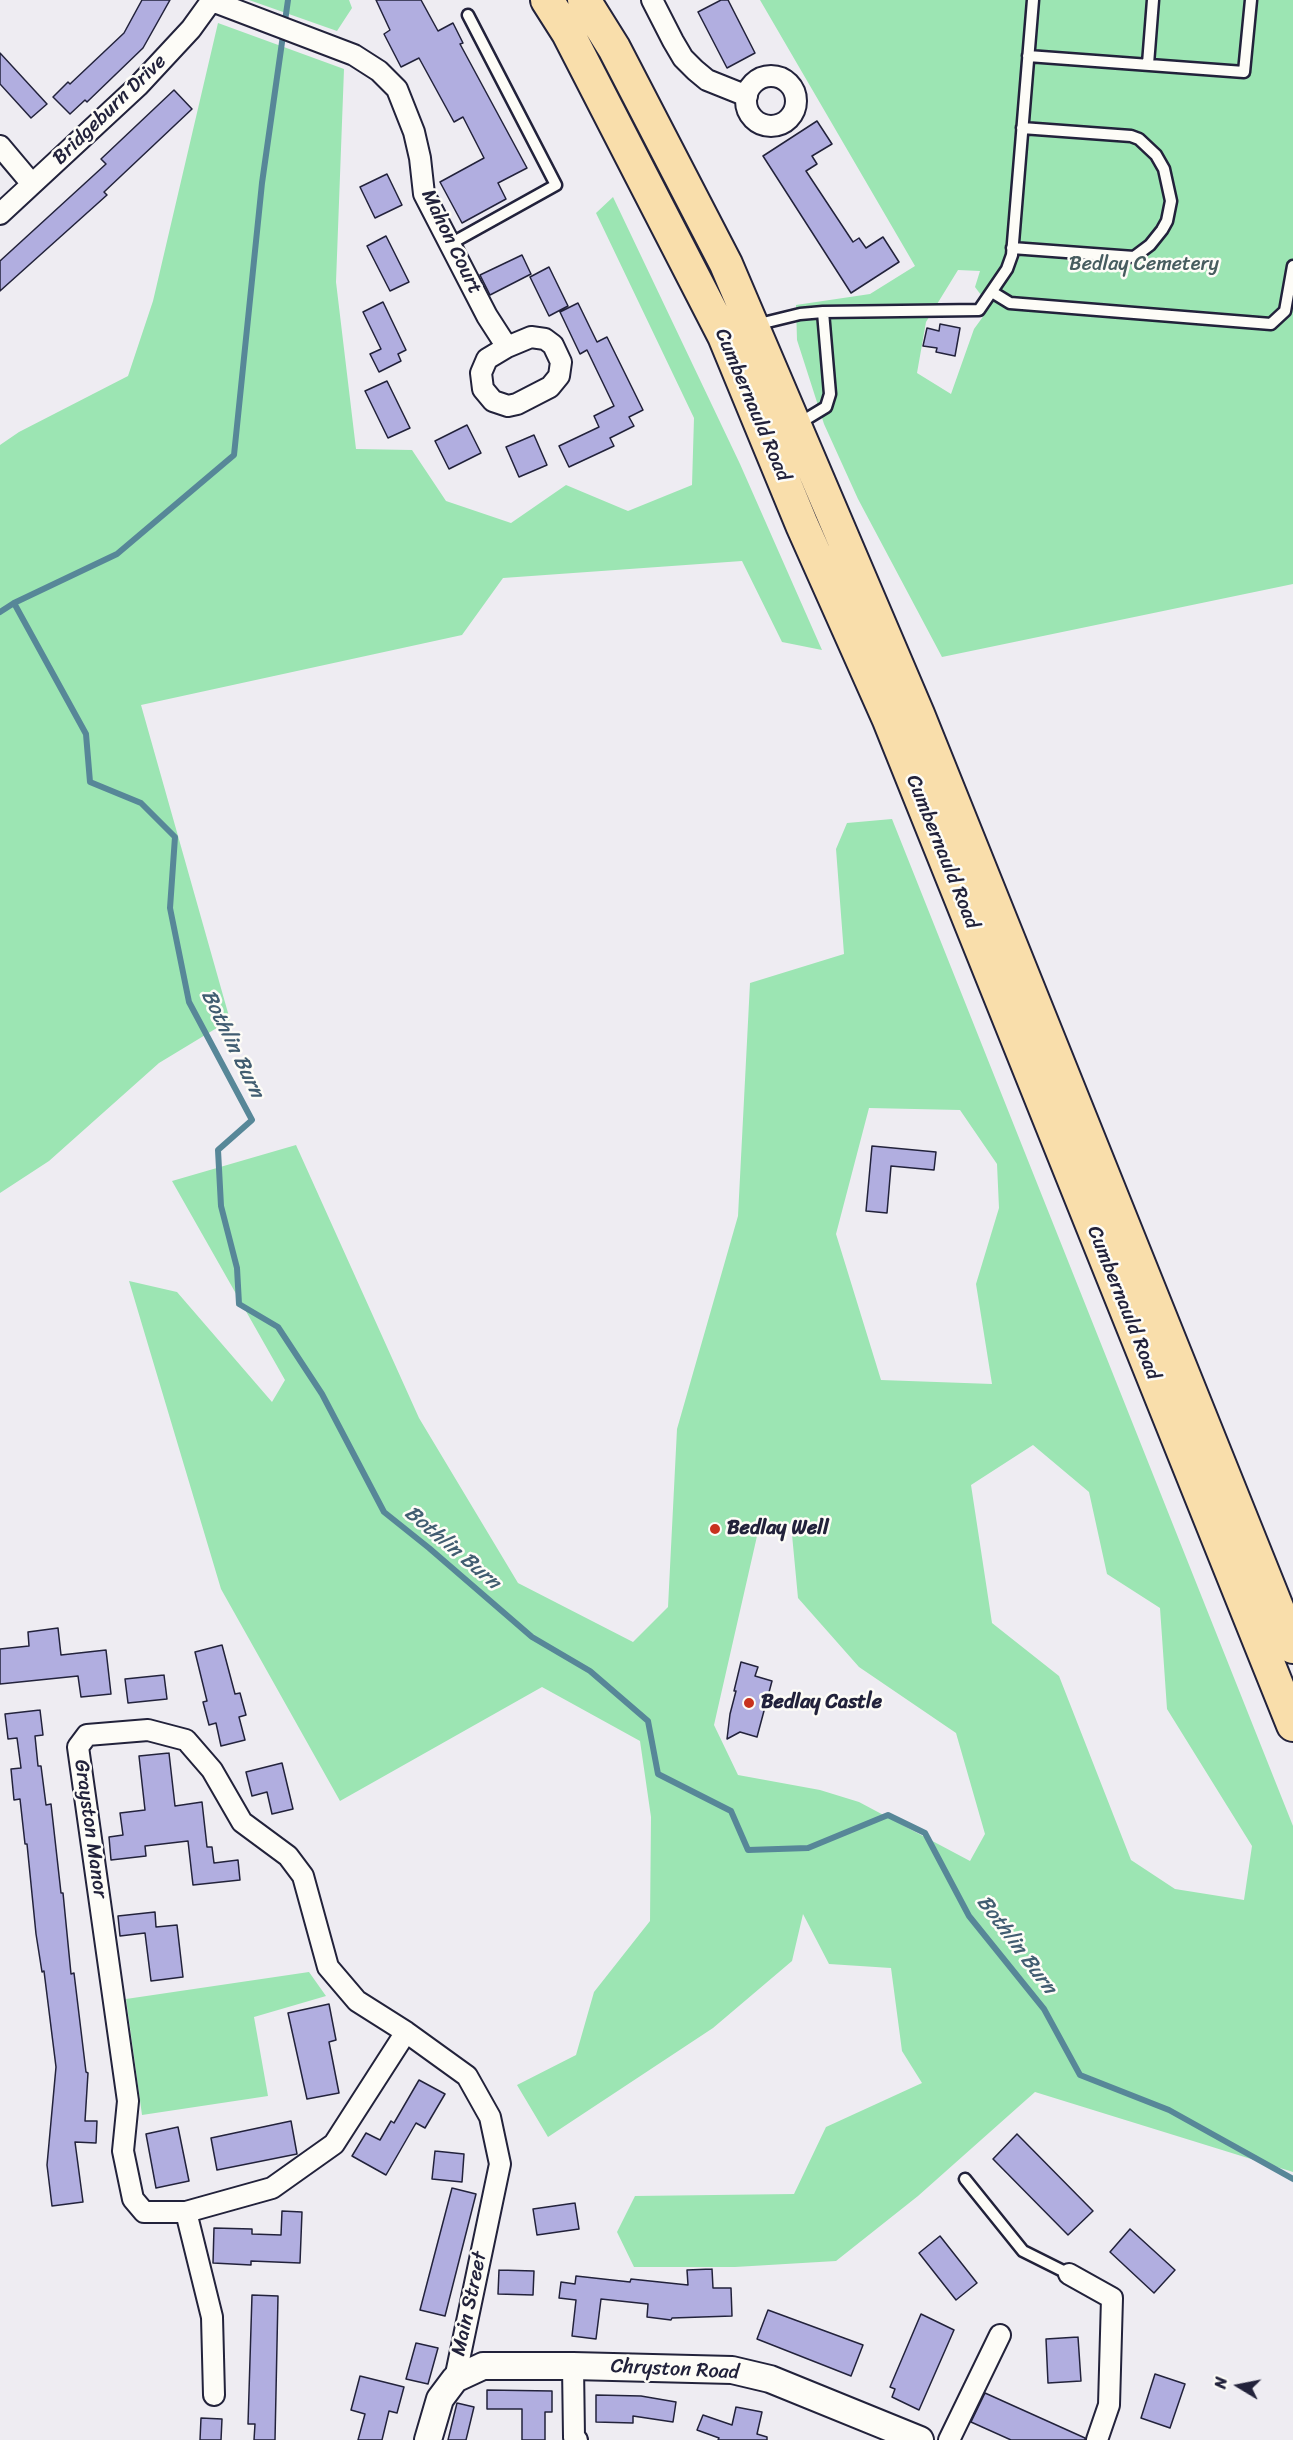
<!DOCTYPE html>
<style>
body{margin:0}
#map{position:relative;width:1293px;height:2440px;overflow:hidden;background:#eeecf2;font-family:Sriracha,sans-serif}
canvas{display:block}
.north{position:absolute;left:1209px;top:2356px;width:60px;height:60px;-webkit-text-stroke:4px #fdfcf7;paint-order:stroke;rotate:280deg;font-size:16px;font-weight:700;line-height:24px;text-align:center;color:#22223b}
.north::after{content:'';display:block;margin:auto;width:21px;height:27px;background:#22223b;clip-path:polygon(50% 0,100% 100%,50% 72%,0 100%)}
</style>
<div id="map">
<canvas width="1293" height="2440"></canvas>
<div class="north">N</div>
</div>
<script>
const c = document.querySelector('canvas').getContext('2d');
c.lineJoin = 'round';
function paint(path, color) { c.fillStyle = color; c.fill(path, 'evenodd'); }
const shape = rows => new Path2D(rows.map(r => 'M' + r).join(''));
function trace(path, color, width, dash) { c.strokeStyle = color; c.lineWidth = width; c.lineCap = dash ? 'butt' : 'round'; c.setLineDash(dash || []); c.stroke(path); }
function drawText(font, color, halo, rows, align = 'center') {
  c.font = font + ' Sriracha,sans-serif'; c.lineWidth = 5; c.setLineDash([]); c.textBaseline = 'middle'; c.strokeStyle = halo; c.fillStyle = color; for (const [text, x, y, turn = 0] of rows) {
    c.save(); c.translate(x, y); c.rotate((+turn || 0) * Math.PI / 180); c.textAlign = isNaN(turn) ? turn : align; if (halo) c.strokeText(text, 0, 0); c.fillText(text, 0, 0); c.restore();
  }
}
const green = shape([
 [249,0,349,0,352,8,337,31],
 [760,0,1293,0,1293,584,942,657,858,499,824,424,797,340,796,305,870,294,915,266],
 [958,270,980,271,975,287,990,307,974,329,951,394,917,373,926,322],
 [218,23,344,69,336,282,356,449,412,450,446,501,511,523,566,485,628,511,692,485,694,418,596,213,613,197,740,464,822,650,782,642,742,561,503,578,462,635,141,705,230,1020,159,1063,49,1161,0,1193,0,445,19,432,128,376,153,301],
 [892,819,1293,1826,1293,2172,1035,2092,918,2196,836,2261,735,2267,634,2267,617,2232,635,2196,794,2194,826,2127,922,2083,902,2051,891,1968,829,1964,803,1914,792,1961,713,2028,548,2137,517,2085,576,2055,594,1992,650,1921,651,1817,640,1741,542,1687,340,1801,221,1589,129,1281,177,1292,272,1402,285,1380,172,1181,296,1145,419,1418,518,1583,633,1642,668,1607,677,1429,738,1216,750,983,844,954,836,849,847,823],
 [869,1108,960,1110,997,1164,999,1208,976,1284,992,1384,881,1380,836,1234],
 [1033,1445,1089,1492,1107,1574,1160,1608,1167,1709,1252,1846,1244,1900,1175,1889,1131,1860,1059,1676,992,1623,971,1485],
 [760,1523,791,1524,798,1598,859,1667,956,1733,985,1834,970,1861,859,1802,820,1790,738,1775,714,1725],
 [309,1972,326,1996,254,2017,268,2096,142,2115,126,1999]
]);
const stream = shape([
 [14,603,86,734,90,782,141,803,175,837,170,908,189,1002,252,1120,218,1150,221,1206,237,1268,239,1304,278,1327,322,1394,384,1512,429,1548,532,1637,590,1671,648,1721,658,1774,731,1811,748,1850,808,1848,888,1815,925,1833,969,1916,1044,2009,1080,2075,1169,2110,1293,2179],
 [0,612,14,603,117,554,234,455,262,183,288,0]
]);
const building = shape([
 [142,0,170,0,143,48,87,102,85,100,70,114,53,97,68,82,70,84,124,33,142,0],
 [376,0,421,0,438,31,453,23,463,43,460,44,527,168,498,183,506,199,462,223,440,182,484,158,463,117,454,122,419,58,401,67,384,34,390,30,376,0],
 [721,0,728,0,755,53,727,68,698,12,721,0],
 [0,53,47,104,31,118,0,84,0,53],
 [174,90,192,109,104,192,107,195,0,291,0,261,106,164,101,159,174,90],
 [817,121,832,144,812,156,817,164,806,171,853,242,859,238,866,248,883,237,899,262,851,293,763,156,817,121],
 [387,174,402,205,375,218,360,187,387,174],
 [386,236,409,282,390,291,367,246,386,236],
 [522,255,531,274,490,295,480,275,522,255],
 [549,267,568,306,549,316,530,277,549,267],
 [383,302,406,350,398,354,401,361,379,372,370,354,381,349,363,312,383,302],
 [578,303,597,342,607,337,643,410,629,417,634,426,610,438,614,446,569,467,559,446,599,427,594,416,614,406,587,350,580,354,560,312,578,303],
 [940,324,960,328,955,356,936,352,937,348,923,346,927,328,939,331,940,324],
 [387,381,410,428,388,438,365,391,387,381],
 [467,425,481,453,449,469,435,441,467,425],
 [534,435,547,465,519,477,506,447,534,435],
 [872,1146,936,1152,934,1170,891,1166,887,1213,866,1211,872,1146],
 [58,1628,61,1655,106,1650,111,1694,81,1697,78,1676,0,1684,0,1649,29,1646,28,1632,58,1628],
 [222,1645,235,1694,240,1693,246,1715,239,1717,245,1740,221,1746,216,1723,209,1725,203,1702,207,1701,195,1652,222,1645],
 [741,1662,758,1667,755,1676,772,1681,757,1737,740,1732,727,1739,730,1714,736,1691,734,1691,741,1662],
 [164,1675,167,1699,128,1703,125,1679,164,1675],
 [40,1710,43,1735,35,1736,38,1766,41,1766,46,1805,51,1804,61,1893,63,1893,71,1974,74,1973,86,2072,88,2073,85,2121,97,2121,96,2143,75,2142,83,2202,52,2206,47,2165,56,2067,44,1971,42,1972,36,1934,27,1844,25,1844,20,1799,14,1800,11,1769,21,1768,17,1738,8,1739,5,1714,40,1710],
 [169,1753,175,1806,202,1802,207,1847,212,1847,214,1863,238,1860,240,1880,193,1885,188,1841,145,1846,146,1856,111,1860,109,1837,123,1835,120,1813,145,1810,139,1756,169,1753],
 [282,1763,293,1809,272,1814,267,1792,252,1796,246,1772,282,1763],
 [155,1912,156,1927,177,1925,183,1977,151,1981,145,1933,120,1936,118,1916,155,1912],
 [329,2004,336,2040,329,2042,339,2093,307,2099,288,2013,329,2004],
 [419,2080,445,2094,425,2128,416,2123,386,2175,352,2156,366,2133,380,2140,391,2121,394,2123,419,2080],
 [291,2121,297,2154,217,2170,211,2138,291,2121],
 [178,2127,189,2181,156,2188,146,2134,178,2127],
 [1017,2134,1093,2211,1068,2235,993,2159,1017,2134],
 [435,2151,464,2154,462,2182,432,2179,435,2151],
 [452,2188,476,2194,445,2316,420,2310,452,2188],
 [575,2203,579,2229,537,2235,533,2209,575,2203],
 [282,2211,302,2212,300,2263,251,2261,251,2265,213,2263,214,2228,252,2229,252,2234,281,2235,282,2211],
 [1130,2229,1175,2270,1154,2293,1110,2252,1130,2229],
 [940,2236,977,2283,956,2300,919,2253,940,2236],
 [712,2269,713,2288,731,2288,732,2316,672,2318,671,2320,647,2317,648,2304,601,2299,596,2339,572,2336,576,2300,559,2298,561,2282,575,2284,576,2276,630,2282,631,2279,688,2285,687,2270,712,2269],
 [499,2270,534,2271,533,2295,498,2294,499,2270],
 [252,2295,278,2296,275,2440,254,2440,255,2424,248,2424,252,2295],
 [768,2310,863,2345,851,2376,757,2339,768,2310],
 [921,2314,954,2330,919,2410,892,2397,895,2389,890,2387,921,2314],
 [1078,2337,1081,2381,1048,2383,1046,2339,1078,2337],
 [416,2343,438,2348,428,2384,406,2379,416,2343],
 [1155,2374,1185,2384,1170,2428,1141,2418,1155,2374],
 [360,2376,404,2387,397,2413,389,2411,382,2440,358,2440,365,2414,351,2410,360,2376],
 [487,2390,552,2391,552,2412,545,2412,545,2440,522,2440,522,2409,487,2409,487,2390],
 [985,2393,1085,2438,1085,2440,1011,2440,971,2422,985,2393],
 [596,2395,641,2396,676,2402,673,2422,633,2416,633,2423,596,2422,596,2395],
 [457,2403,474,2407,466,2440,448,2440,457,2403],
 [736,2407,762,2412,757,2434,767,2437,767,2440,718,2440,719,2438,697,2430,703,2415,732,2425,736,2407],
 [201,2418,222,2419,221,2440,200,2440,201,2418]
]);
const service = shape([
 [1028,56,1244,72,1251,0],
 [1148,64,1153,0],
 [450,244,556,185,468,15],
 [1012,248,1134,257,1150,245,1162,230,1167,221,1171,201,1164,169,1156,155,1139,139,1131,136,1022,128],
 [992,292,1010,303,1271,324,1285,311,1293,266],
 [755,325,800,314,823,312,979,310,1007,269,1012,255,1033,0],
 [798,424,826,407,830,394,823,312],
 [965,2179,1023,2251,1069,2274]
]);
const minor = shape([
 [652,0,673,41,683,58,695,70,707,80,747,96],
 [212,1,354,55,379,71,397,89,414,132,420,158,424,194,487,316,507,347,531,337,545,339,553,345,561,362,559,376,550,387,517,404,508,406,493,401,483,389,481,373,487,359,507,347],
 '746 101a25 25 0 1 1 50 0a25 25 0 1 1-50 0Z',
 [0,146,32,184],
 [0,214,138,86,191,29,212,0],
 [186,2212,144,2212,133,2199,123,2151,128,2101,78,1747,87,1735,148,1730,186,1740,212,1770,242,1822,288,1856,303,1876,328,1967,357,2001,406,2032,467,2076,490,2117,500,2164,455,2379],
 [1069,2274,1112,2298,1109,2405,1097,2440],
 [573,2366,574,2437,577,2440],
 [214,2395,212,2317,186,2212,272,2188,334,2144,406,2032],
 [949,2440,1000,2335]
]);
const tertiary = shape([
 [428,2440,440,2399,455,2379,483,2366,573,2366,732,2370,770,2379,920,2440]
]);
const primary = shape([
 [547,0,568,33,724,336,802,525,889,720,1293,1725],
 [584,0,614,48,726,264,752,325,918,714,1293,1647]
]);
const markers = [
 [715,1529,6,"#c8321e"],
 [749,1703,6,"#c8321e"]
];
const streetNames = [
 ["Bridgeburn Drive",110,110,-44],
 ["Mahon Court",451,242,64],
 ["Cumbernauld Road",752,405,67],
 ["Cumbernauld Road",942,852,68],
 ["Cumbernauld Road",1123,1303,68],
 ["Grayston Manor",90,1829,82],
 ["Main Street",470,2304,-78],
 ["Chryston Road",675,2370,3]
];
const parkNames = [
 ["Bedlay Cemetery",1144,265]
];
const poiNames = [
 ["Bedlay Well",727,1529],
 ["Bedlay Castle",761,1703]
];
const waterNames = [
 ["Bothlin Burn",232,1044,64],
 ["Bothlin Burn",452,1548,40],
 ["Bothlin Burn",1016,1945,53]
];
paint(green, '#9ce5b3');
trace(stream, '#578798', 6);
paint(building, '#b1aee0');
trace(building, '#22223b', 1.5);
trace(service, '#22223b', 15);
trace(minor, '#22223b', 24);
trace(tertiary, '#22223b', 30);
trace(primary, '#22223b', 36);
trace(service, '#fdfcf7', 10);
trace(minor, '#fdfcf7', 20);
trace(tertiary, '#fdfcf7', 26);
trace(primary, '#f9deab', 32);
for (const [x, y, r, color] of markers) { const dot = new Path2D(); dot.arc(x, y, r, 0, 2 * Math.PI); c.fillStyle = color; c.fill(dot); trace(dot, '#fdfcf7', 2); }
drawText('20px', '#22223b', '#fdfcf7', streetNames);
drawText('20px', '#475c5f', '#fdfcf7', parkNames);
drawText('bold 20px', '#22223b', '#fdfcf7', poiNames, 'left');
drawText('italic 21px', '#415d71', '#fdfcf7', waterNames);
</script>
